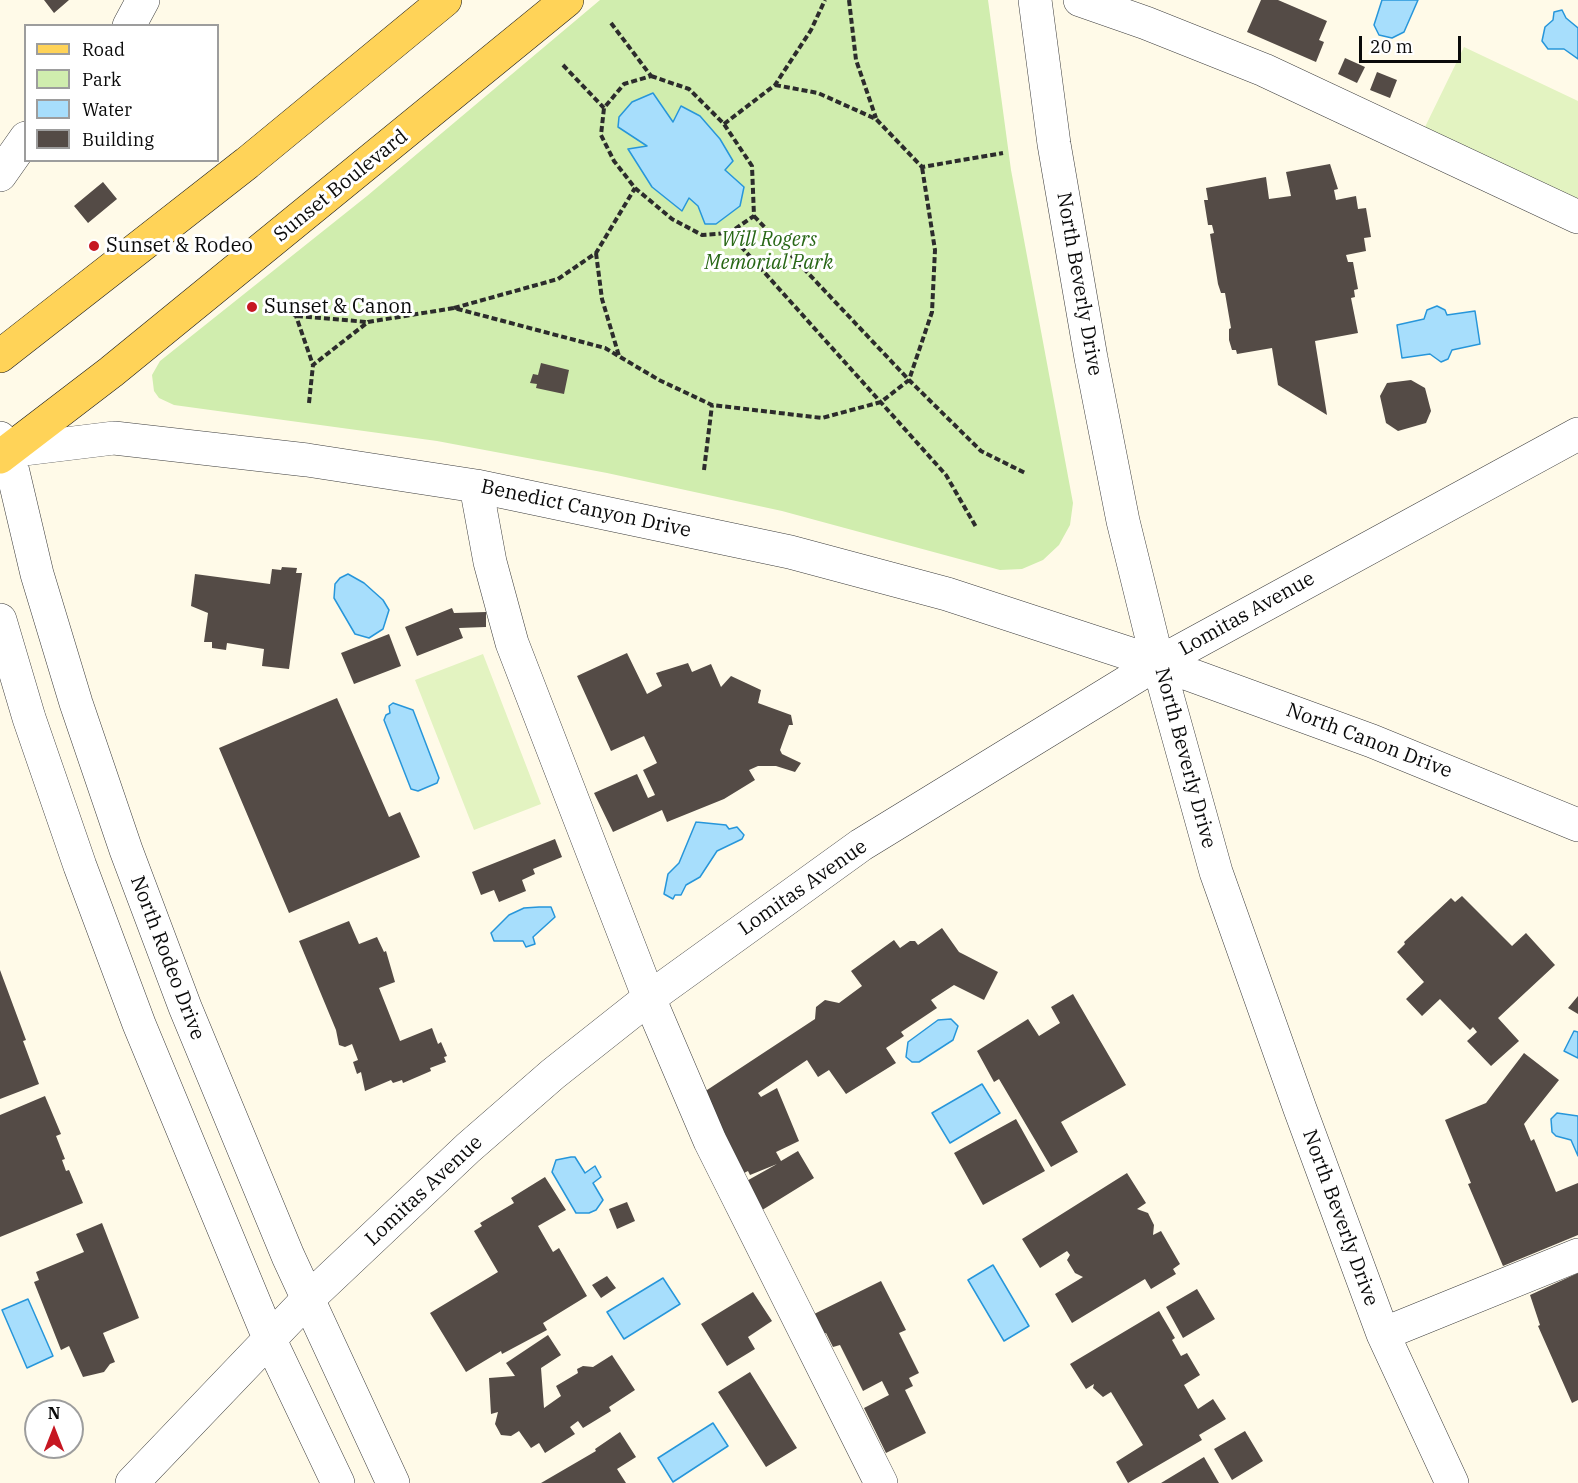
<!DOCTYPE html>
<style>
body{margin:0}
#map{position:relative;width:1578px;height:1483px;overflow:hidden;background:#fffae8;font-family:"IBM Plex Serif",serif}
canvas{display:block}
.legend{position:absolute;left:24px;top:24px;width:195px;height:138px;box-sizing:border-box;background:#fff;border:2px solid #9d9d9d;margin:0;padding:8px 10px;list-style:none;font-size:18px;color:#0a0a0a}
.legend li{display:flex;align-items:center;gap:12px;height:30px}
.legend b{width:30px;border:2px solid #9d9d9d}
.north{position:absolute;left:24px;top:1399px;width:60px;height:60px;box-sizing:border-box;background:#fff;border:2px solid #9d9d9d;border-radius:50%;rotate:0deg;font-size:16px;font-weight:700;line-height:24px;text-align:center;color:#0a0a0a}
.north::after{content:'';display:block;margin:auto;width:21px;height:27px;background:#c61722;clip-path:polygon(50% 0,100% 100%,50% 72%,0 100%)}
.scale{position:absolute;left:1359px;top:36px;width:102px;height:27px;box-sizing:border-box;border:3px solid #0a0a0a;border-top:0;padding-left:8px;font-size:18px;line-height:21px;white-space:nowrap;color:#0a0a0a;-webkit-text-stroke:4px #fff;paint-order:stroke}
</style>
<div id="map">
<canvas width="1578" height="1483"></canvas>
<ul class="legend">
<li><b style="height:8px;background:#ffd358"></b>Road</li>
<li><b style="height:16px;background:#d0edae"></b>Park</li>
<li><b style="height:16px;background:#a7defc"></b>Water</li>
<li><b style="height:16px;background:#544b46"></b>Building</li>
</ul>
<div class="north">N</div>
<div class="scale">20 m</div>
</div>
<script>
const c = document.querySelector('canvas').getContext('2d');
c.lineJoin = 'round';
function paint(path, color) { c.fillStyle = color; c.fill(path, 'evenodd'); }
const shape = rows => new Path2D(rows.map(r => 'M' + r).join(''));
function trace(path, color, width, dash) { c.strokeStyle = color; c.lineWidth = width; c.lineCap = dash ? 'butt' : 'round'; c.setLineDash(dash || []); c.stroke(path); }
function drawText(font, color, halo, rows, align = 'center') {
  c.font = font + ' "IBM Plex Serif",serif'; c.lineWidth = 6; c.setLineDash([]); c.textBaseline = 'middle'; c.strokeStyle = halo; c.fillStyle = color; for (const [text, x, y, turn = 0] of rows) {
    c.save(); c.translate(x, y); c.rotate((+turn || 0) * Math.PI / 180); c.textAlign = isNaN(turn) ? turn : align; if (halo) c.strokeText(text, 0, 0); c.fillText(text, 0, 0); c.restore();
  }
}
const green = shape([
 [600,0,988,0,1011,170,1073,503,1070,525,1059,545,1043,560,1022,569,1000,570,782,511,607,473,437,441,174,405,159,398,154,391,152,375,160,361,367,196]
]);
const pitch = shape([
 [1464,47,1578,101,1578,199,1425,127],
 [483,654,541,804,474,830,415,680]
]);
const water = shape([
 [1382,0,1418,0,1404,32,1392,38,1379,35,1374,25,1382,0],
 [1562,10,1566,18,1578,28,1578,59,1564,49,1548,49,1542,41,1545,27,1553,20,1554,12,1562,10],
 [653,93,673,122,681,106,700,116,720,139,733,161,725,170,744,187,740,206,716,224,705,224,698,206,689,198,682,211,652,187,628,149,647,146,618,127,619,117,632,102,653,93],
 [1437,306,1445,310,1447,315,1475,311,1480,344,1452,350,1448,359,1441,362,1430,354,1402,358,1397,325,1424,319,1427,310,1437,306],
 [348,574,364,583,383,600,389,610,383,629,369,638,355,634,334,598,335,584,340,578,348,574],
 [393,703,413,710,439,778,437,783,418,791,411,789,384,720,386,715,390,713,389,706,393,703],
 [696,822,726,825,729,829,737,827,744,835,742,839,717,851,700,877,686,885,681,895,675,895,673,899,664,894,668,874,679,863,696,822],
 [539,907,551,907,555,917,533,937,535,944,526,947,523,941,494,941,491,933,509,915,524,908,539,907],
 [951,1019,958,1026,953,1040,919,1062,912,1062,906,1057,908,1042,938,1020,951,1019],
 [1574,1031,1578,1032,1578,1058,1564,1051,1574,1031],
 [982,1084,1000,1113,950,1143,932,1113,982,1084],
 [1557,1113,1578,1116,1578,1156,1571,1140,1556,1136,1552,1132,1551,1119,1557,1113],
 [571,1157,575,1157,585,1173,595,1166,601,1177,593,1183,603,1200,596,1210,589,1213,576,1213,552,1172,556,1160,571,1157],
 [993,1265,1029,1326,1004,1341,968,1280,993,1265],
 [663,1278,680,1304,624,1339,607,1312,663,1278],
 [28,1299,53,1356,27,1368,2,1310,28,1299],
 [713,1423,728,1446,673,1482,658,1458,713,1423]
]);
const building = shape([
 [44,0,69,0,54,13],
 [1261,0,1278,0,1327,21,1319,40,1324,42,1316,62,1247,32],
 [1345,58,1365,67,1357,83,1338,74],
 [1377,72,1397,80,1390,98,1370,90],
 [1330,164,1338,189,1334,190,1336,200,1356,196,1358,209,1366,208,1371,237,1364,238,1366,251,1346,255,1348,262,1353,262,1358,289,1354,290,1355,297,1351,298,1358,333,1315,341,1327,415,1278,385,1272,348,1237,354,1236,350,1232,350,1229,340,1229,329,1231,328,1225,293,1221,293,1218,284,1210,234,1214,233,1212,225,1208,225,1204,200,1208,200,1206,188,1266,177,1269,199,1291,196,1286,172],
 [103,182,117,199,88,223,74,206],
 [541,363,569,370,564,394,536,388,537,384,530,383,533,374,538,375],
 [1411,380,1425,388,1431,411,1426,423,1398,431,1386,423,1380,396,1387,383],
 [282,567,297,568,296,573,302,573,289,669,262,666,264,649,227,643,226,650,212,648,212,642,204,642,208,613,191,606,195,574,270,584,272,569,281,570],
 [452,608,454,613,486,612,486,627,459,628,463,638,417,656,405,627],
 [389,634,401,666,354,684,341,653],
 [627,653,647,694,662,686,656,673,688,663,692,672,711,664,721,687,731,676,761,690,758,703,791,715,793,725,789,725,780,750,782,754,801,763,795,772,776,766,758,766,749,770,755,780,724,799,667,822,662,810,613,832,594,793,637,774,648,798,655,795,643,770,657,763,644,736,611,751,577,676],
 [337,698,389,817,400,812,420,857,289,913,219,748],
 [555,839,562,857,533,869,535,874,522,880,526,891,499,902,494,890,481,895,472,872],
 [1462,896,1512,946,1526,933,1555,965,1498,1018,1519,1041,1491,1066,1467,1041,1477,1032,1473,1027,1470,1030,1440,999,1422,1016,1406,999,1424,982,1397,952,1405,944,1404,942,1451,898,1455,902],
 [349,921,359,944,377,937,384,952,386,951,395,982,379,988,400,1041,432,1028,438,1044,441,1042,447,1056,444,1057,446,1062,430,1068,431,1071,403,1083,402,1080,393,1083,391,1080,365,1091,361,1072,357,1074,353,1062,358,1060,352,1044,345,1047,339,1045,336,1030,299,941],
 [942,928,959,952,998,972,984,1000,954,985,931,1000,937,1008,901,1032,904,1036,886,1048,896,1063,846,1094,829,1070,818,1077,807,1060,758,1093,761,1097,777,1088,799,1141,776,1152,781,1161,798,1151,814,1178,759,1212,743,1183,777,1164,750,1175,748,1171,740,1175,704,1092,815,1019,816,1007,825,1000,839,1003,862,986,851,971,894,940,900,948,910,941,915,941,918,945],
 [0,970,26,1040,23,1041,39,1084,0,1099],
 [1073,994,1126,1085,1061,1122,1078,1152,1051,1167,999,1079,994,1082,977,1051,1028,1019,1039,1036,1060,1023,1051,1007],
 [1578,996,1578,1014,1568,1008],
 [1524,1053,1559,1080,1524,1124,1531,1141,1534,1139,1556,1192,1578,1183,1578,1235,1503,1266,1468,1184,1471,1183,1445,1120,1486,1103],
 [45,1096,61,1134,56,1136,65,1159,62,1160,66,1171,69,1170,83,1203,0,1237,0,1115],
 [1016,1119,1045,1171,983,1205,954,1153],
 [1127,1173,1146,1203,1137,1209,1148,1213,1154,1225,1153,1235,1161,1231,1180,1264,1173,1269,1176,1274,1151,1289,1145,1279,1072,1323,1055,1294,1083,1277,1075,1273,1067,1260,1070,1255,1067,1251,1040,1268,1022,1239],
 [545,1177,566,1210,538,1226,553,1252,559,1248,587,1296,543,1323,547,1330,502,1354,501,1351,466,1372,430,1313,498,1272,474,1231,482,1226,480,1223,514,1203,511,1198],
 [627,1202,635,1221,617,1229,609,1209],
 [102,1223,139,1318,103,1333,115,1362,110,1364,104,1372,83,1377,69,1346,61,1350,34,1282,39,1280,36,1272,84,1252,76,1234],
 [1578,1273,1578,1400,1572,1403,1538,1326,1540,1325,1530,1295],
 [607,1276,616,1288,601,1298,592,1285],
 [881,1281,906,1330,899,1333,919,1373,909,1378,913,1386,905,1390,926,1433,886,1453,864,1408,889,1395,882,1381,863,1391,840,1345,833,1347,826,1333,817,1337,808,1317],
 [1197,1289,1215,1319,1183,1338,1166,1307],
 [753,1292,772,1321,748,1337,755,1349,727,1366,701,1324],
 [1159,1311,1175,1338,1172,1340,1181,1356,1187,1353,1200,1375,1184,1385,1198,1409,1213,1399,1226,1419,1199,1435,1202,1440,1128,1483,1116,1462,1143,1445,1111,1392,1103,1397,1093,1388,1094,1384,1086,1389,1070,1364],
 [548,1335,561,1355,541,1368,544,1408,561,1396,556,1386,578,1373,577,1369,583,1366,593,1367,612,1355,635,1390,609,1407,611,1411,583,1428,578,1421,570,1427,575,1434,545,1453,539,1443,531,1448,519,1431,511,1436,501,1435,495,1424,498,1412,491,1414,489,1378,515,1376,506,1363],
 [750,1372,797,1448,766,1467,718,1392],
 [1245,1431,1263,1461,1232,1480,1214,1449],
 [620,1432,636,1457,617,1469,626,1483,541,1483,596,1451,595,1449],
 [1204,1457,1219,1483,1161,1483]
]);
const path = shape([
 [849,0,856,60,876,118],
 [611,23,651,76],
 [563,65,604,108],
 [651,76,689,89,724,124,752,166,754,216,729,233,702,235,672,219,635,188,614,161,601,135,604,108,624,84,651,76],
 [775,85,818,93,876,119,922,167,1003,153],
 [724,124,775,85,811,30,825,0],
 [754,216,909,380,981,451,1025,473],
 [729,233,946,475,976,527],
 [596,253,602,299,619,356],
 [271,298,296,316,313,365],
 [454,308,558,279,596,253,635,188],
 [297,316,367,322],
 [309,403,313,365,368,322,454,308,605,348,659,380,712,405,822,418,881,402,909,380,932,312,935,250,922,167],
 [704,470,712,405]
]);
const minor = shape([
 [1035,0,1054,144,1091,358,1123,521,1158,663,1216,872,1300,1109,1383,1334,1452,1483],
 [1080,0,1146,23,1264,70,1578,217],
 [129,26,143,0],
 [0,175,26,138],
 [0,438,8,451,37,574,76,703,126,850,185,1007,288,1256,393,1483],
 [0,448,8,451,114,438,307,460,476,486,790,552,947,594,1158,663,1372,741,1578,825],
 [476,486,490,562,512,643,649,998,710,1141,881,1483],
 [0,620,29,718,80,866,139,1024,269,1338,338,1483],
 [1383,1334,1578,1255],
 [132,1483,307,1300,468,1148,553,1074,649,998,861,845,1158,663,1578,434]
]);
const major = shape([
 [0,356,247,163,445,0],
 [0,457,111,372,567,0]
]);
const markers = [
 [94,246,6,"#c61722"],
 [252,307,6,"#c61722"]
];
const streetNames = [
 ["Sunset Boulevard",341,186,-39],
 ["North Beverly Drive",1079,284,80],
 ["Benedict Canyon Drive",586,509,12],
 ["Lomitas Avenue",1247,614,-29],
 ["North Canon Drive",1369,741,21],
 ["North Beverly Drive",1185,758,75],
 ["Lomitas Avenue",803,888,-35],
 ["North Rodeo Drive",167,958,69],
 ["Lomitas Avenue",424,1191,-43],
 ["North Beverly Drive",1340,1218,70]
];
const parkNames = [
 ["Will Rogers",769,240],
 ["Memorial Park",769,263]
];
const poiNames = [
 ["Sunset & Rodeo",106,246],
 ["Sunset & Canon",264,307]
];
paint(green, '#d0edae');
paint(pitch, '#e3f3c1');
paint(water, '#a7defc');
trace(water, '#2796da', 1.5);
paint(building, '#544b46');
trace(minor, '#3d3d3d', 34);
trace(major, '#1b1b1b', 34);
trace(path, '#2c2c2c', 4, [6, 3]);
trace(minor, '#fff', 33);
trace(major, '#ffd358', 33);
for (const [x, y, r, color] of markers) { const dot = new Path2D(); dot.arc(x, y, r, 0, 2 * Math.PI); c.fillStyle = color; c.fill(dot); trace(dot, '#fff', 2); }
drawText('20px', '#0a0a0a', '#fff', streetNames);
drawText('italic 20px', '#286716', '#fff', parkNames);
drawText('20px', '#0a0a0a', '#fff', poiNames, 'left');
</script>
